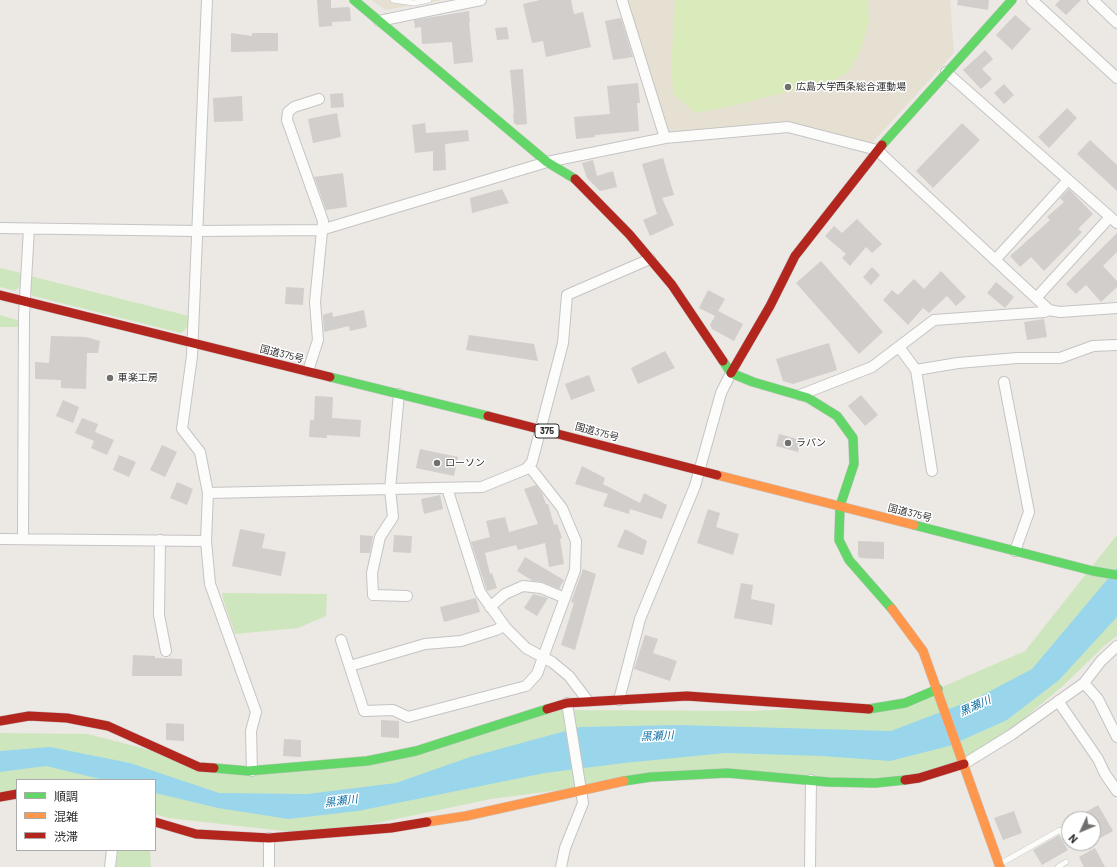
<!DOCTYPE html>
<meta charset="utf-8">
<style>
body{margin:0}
#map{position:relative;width:1117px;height:867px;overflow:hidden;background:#ece8e4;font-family:Barlow,"Noto Sans JP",sans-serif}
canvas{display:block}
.legend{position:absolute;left:16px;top:779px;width:140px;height:72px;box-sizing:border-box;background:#fff;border:1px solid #ababab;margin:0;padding:5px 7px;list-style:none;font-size:12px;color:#2e2e2e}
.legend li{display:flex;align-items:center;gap:8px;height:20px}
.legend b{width:20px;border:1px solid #ababab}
.north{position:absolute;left:1061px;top:811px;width:40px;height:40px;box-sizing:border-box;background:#fff;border:1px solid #ababab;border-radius:50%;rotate:226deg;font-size:11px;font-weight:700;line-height:16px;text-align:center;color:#2e2e2e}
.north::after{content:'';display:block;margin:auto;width:14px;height:18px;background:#706f6e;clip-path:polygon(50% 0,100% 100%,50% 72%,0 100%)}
</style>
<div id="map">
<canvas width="1117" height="867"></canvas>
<ul class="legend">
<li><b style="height:5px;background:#63d668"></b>順調</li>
<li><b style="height:5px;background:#ff974d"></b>混雑</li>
<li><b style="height:5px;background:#b3261e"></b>渋滞</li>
</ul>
<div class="north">N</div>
</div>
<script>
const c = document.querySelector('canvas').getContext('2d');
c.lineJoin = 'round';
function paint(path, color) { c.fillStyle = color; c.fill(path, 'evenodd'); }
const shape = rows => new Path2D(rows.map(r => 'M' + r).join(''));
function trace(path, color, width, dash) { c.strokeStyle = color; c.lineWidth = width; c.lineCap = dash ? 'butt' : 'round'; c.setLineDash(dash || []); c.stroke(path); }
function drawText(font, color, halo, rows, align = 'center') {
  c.font = font + ' Barlow,"Noto Sans JP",sans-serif'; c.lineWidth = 3; c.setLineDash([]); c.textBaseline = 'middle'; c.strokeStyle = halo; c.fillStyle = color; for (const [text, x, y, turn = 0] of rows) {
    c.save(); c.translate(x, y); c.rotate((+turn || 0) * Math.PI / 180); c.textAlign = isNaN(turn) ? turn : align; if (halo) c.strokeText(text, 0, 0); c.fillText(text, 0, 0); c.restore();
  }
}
const education = shape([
 [371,0,442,0,386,10],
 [624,0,950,0,954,53,871,144,790,122,669,132]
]);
const green = shape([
 [0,268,21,273,20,286,15,291,0,287],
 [30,276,189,316,188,327,181,333,33,296,29,290],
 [0,315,20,321,19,327,0,327],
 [1117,535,1117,636,1105,645,1064,685,1015,726,940,772,828,782,677,775,491,799,320,835,168,818,155,814,155,780,17,780,17,797,0,801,0,733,88,734,153,751,200,771,416,751,560,710,752,711,905,703,1025,651],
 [222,593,327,594,326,616,298,628,235,634,223,599],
 [118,850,150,850,151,867,116,867]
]);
const pitch = shape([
 [675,0,867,0,869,22,860,51,848,72,834,80,732,106,696,113,674,95,671,71]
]);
const water = shape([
 [1117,568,1117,617,1059,680,1007,720,949,746,890,761,822,756,725,753,624,763,545,773,358,811,288,819,218,808,155,793,155,780,104,780,46,766,0,772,0,751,50,747,130,763,219,793,307,794,396,783,470,757,580,727,677,725,891,731,975,699,1032,669]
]);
const building = shape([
 [317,0,331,0,331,8,349,7,350,9,351,21,332,22,332,26,319,27],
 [540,0,571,0,574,14,583,12,591,47,546,57,543,41,532,43,523,4],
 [958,0,989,0,988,10,957,5],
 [1060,0,1081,0,1066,15,1055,5],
 [469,11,470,22,469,22,473,62,454,64,452,42,422,44,421,27,415,28,414,20],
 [1015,15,1031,29,1012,50,996,35],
 [621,18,633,57,613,60,605,21],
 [507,27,509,39,497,40,495,28],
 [231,33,252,36,252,33,278,33,278,51,231,52],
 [985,50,993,59,982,69,992,79,981,89,963,70],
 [523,69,527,124,517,125,514,123,513,113,514,113,510,70],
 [638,83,640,103,637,103,639,131,595,135,595,137,576,139,574,117,610,114,607,86],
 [1004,84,1014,95,1004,104,994,93],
 [343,93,344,107,331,108,330,94],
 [242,96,243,121,214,122,213,98],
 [1067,108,1077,118,1049,148,1038,137],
 [337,113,341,137,313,143,308,119],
 [425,123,426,133,468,130,469,141,445,144,446,170,433,171,433,151,415,153,412,125],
 [962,123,980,140,933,188,916,171],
 [1090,140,1117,165,1117,191,1077,154],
 [663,158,674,195,662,198,674,225,650,236,643,220,657,214,642,164],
 [593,160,597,176,613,171,617,187,600,191,587,178,582,163],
 [343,173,347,207,326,210,314,177],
 [502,189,509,203,472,213,470,198],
 [1069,189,1093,214,1078,229,1082,232,1044,271,1031,257,1020,267,1010,256,1050,220,1047,217,1064,202,1060,198],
 [857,219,882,244,872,253,866,247,850,266,842,258,846,254,825,236,834,226,842,233],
 [1117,233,1117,252,1103,266,1117,281,1117,287,1101,302,1086,285,1076,294,1066,284],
 [821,261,883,332,859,354,796,283],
 [872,267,880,275,871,285,863,277],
 [941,271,966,297,956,306,947,296,929,313,923,308,908,325,883,300,892,290,898,295,914,279,924,289],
 [996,282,1014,297,1005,308,987,293],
 [286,287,304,288,303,305,285,304],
 [708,290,725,299,718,311,743,324,734,341,712,329,710,325,715,316,699,308],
 [364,310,367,327,350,331,349,326,324,332,323,315,332,312,333,317],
 [1044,319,1047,337,1027,340,1024,322],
 [469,335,534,344,538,361,466,350],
 [51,336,86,337,100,341,98,353,87,353,86,389,61,388,61,380,35,379,35,362,49,363],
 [829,343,837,370,793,384,783,381,776,359],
 [665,351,675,368,638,384,631,368],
 [589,375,595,391,571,400,565,384],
 [861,395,878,415,865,426,848,406],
 [315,396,333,397,332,418,361,420,360,437,327,435,327,438,309,437,310,420,314,420],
 [63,400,79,407,73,423,56,416],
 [82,418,98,424,95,432,114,440,107,455,91,448,94,441,75,433],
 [779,434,801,440,798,452,776,446],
 [162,445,177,452,165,477,150,470],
 [420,449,458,457,454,476,416,468],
 [119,455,136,462,129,477,113,470],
 [582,466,605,478,603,484,640,503,644,493,667,505,662,519,630,509,629,514,603,506,608,494,575,484],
 [177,482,193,489,187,505,170,498],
 [536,485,542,493,546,504,548,504,554,525,557,524,562,538,560,539,564,564,549,567,545,543,518,550,516,545,485,553,490,574,492,573,497,588,487,591,471,542,490,537,486,521,505,517,509,532,538,524,524,489],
 [440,495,443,509,424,514,421,499],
 [708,509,720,513,716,527,739,534,733,555,697,543],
 [240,529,265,534,262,548,286,552,281,576,232,566],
 [625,529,647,541,643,555,617,547],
 [360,535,373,536,370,553,360,553],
 [394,535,412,536,411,553,393,552],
 [858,541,884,542,884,559,860,558,858,556],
 [525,557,564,580,559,589,543,582,533,581,517,571],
 [583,569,596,574,575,650,561,645,574,603,571,602],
 [741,583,753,585,751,599,775,604,772,625,734,618],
 [533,594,548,598,537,616,524,608],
 [476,598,480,612,444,622,440,607],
 [645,635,658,639,653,653,677,661,670,681,634,669],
 [133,655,155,656,155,658,182,659,182,676,132,676],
 [381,720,399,721,399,738,381,737],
 [166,723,184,724,184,741,166,740],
 [284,739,301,740,301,757,283,756],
 [1098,805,1113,831,1093,842,1093,819,1074,819],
 [1014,811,1022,833,1003,840,994,818],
 [1059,835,1068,850,1042,865,1033,850],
 [1095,848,1105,867,1084,867,1079,857]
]);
const lane = shape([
 [393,0,414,3,429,0],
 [1000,864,1060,830,1066,840],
 [1058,867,1066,862]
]);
const street = shape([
 [207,0,192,356,182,429,200,452,208,493,206,541,210,584,256,712,251,731,252,771],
 [622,0,665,138],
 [1032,0,1117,78],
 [1093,0,1117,23],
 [379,21,481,0],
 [946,72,1117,223],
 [0,228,197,231,321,230,547,162,665,138,788,127,877,150,1049,310,1060,312,1117,308],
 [995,260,1068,180],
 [1037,297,1110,217],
 [899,347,916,370,958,363,1017,358,1060,358,1093,346,1117,345],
 [916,370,932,471],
 [308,371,318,340,315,302,323,221,287,120,288,112,294,107,319,99],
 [1004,382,1029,512,1015,551],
 [399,394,390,489,393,517,380,537,372,573,373,595,407,596],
 [800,395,872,367,934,320,1044,312,1049,310],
 [447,488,480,592,506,628,526,648,552,662,569,676,588,701],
 [208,493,482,487,526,469,532,462,563,343,567,295,650,259],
 [0,539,206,541],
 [23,539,24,315,29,229],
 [160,540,159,615,166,651],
 [490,607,505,594,523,586,541,588,565,598],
 [341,640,364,711,393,710,408,717,526,686,537,674,575,570,576,541,562,508,529,466],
 [350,666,425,644,461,641,496,630,504,626],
 [1084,683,1098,699,1117,737],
 [619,700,640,619,695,486,721,393,731,373],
 [1058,701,1098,759,1105,774,1117,791],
 [964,764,1011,735,1084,683,1101,661,1117,646],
 [269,838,269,867],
 [110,867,112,850],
 [561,867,565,848,583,803,567,703],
 [810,867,811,780]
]);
const fast = shape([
 [354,0,547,162,575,179],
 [882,145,1012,0],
 [723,361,731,373,753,382,808,398,837,416,853,438,854,464,840,506,839,540,849,560,892,609],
 [330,377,488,416],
 [914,525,1093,571,1117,575],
 [869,709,905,703,938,689],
 [214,768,248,771,367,761,416,751,547,709],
 [624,781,651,777,727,773,828,782,875,783,905,780]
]);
const slow = shape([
 [717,475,914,525],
 [892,609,923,651,1000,867],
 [427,822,466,816,624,781]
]);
const jam = shape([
 [575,179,629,234,672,285,723,361],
 [0,295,330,377],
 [731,373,770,306,795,256,882,145],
 [488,416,717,475],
 [547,709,567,703,687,696,869,709],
 [0,721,29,716,67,718,108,726,199,767,214,768],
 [905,780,919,778,964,764],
 [0,797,17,794],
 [155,822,196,834,269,838,391,828,427,822]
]);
const markers = [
 [788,87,4,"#706f6e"],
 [110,378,4,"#706f6e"],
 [788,443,4,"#706f6e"],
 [437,463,4,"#706f6e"]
];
const shields = [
 [547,431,24]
];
const shieldNames = [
 ["375",547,431]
];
const poiNames = [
 ["広島大学西条総合運動場",796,87],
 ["車楽工房",118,378],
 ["ラパン",796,443],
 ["ローソン",445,463]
];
const streetNames = [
 ["国道375号",282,354,14],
 ["国道375号",597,432,15],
 ["国道375号",910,513,14]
];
const waterNames = [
 ["黒瀬川",975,706,-24],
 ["黒瀬川",657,736,-3],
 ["黒瀬川",341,801,-7]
];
paint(education, '#e6e0d3');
paint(green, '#cee6be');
paint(pitch, '#d9eabb');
paint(water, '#99d6ec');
paint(building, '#d1cecb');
trace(lane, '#c5c4c5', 6);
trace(street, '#c5c4c5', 12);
trace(fast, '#c5c4c5', 10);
trace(slow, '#c5c4c5', 10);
trace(jam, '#c5c4c5', 10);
trace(lane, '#fcfcfb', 5);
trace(street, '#fcfcfb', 10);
trace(fast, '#63d668', 9);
trace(slow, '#ff974d', 9);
trace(jam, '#b3261e', 9);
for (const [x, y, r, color] of markers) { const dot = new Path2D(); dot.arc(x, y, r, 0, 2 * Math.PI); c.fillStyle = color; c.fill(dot); trace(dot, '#fff', 1.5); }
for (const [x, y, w] of shields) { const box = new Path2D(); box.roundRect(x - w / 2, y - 7, w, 14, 3); c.fillStyle = '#fff'; c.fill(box); trace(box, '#2e2e2e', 1); }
drawText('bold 9px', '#2e2e2e', null, shieldNames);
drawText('10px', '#2e2e2e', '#fff', poiNames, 'left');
drawText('10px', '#2e2e2e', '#fff', streetNames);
drawText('italic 11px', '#0d6fa3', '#fff', waterNames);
</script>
